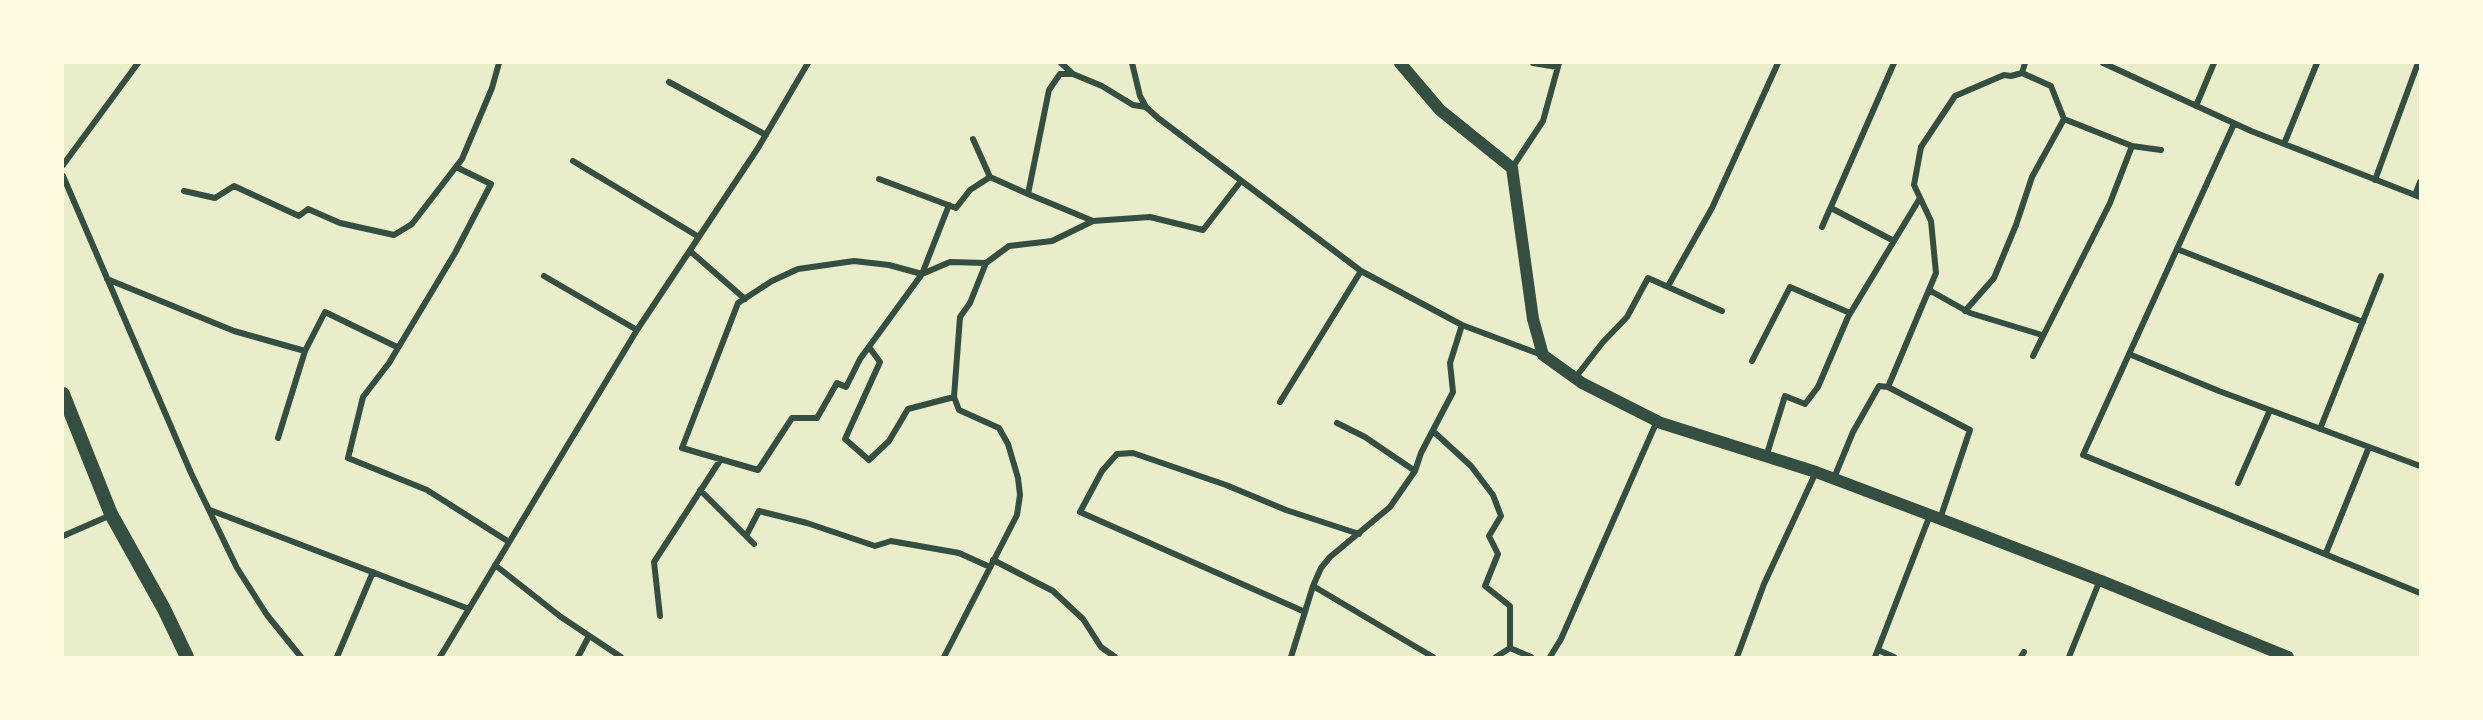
<!DOCTYPE html>
<style>
body{margin:0}
#map{position:relative;width:2483px;height:720px;overflow:hidden;background:#e9edc9;font-family:Literata,serif}
canvas{display:block}
.frame{position:absolute;inset:0;border:64px solid #fefae0;pointer-events:none}
</style>
<div id="map">
<canvas width="2483" height="720"></canvas>
<div class="frame"></div>
</div>
<script>
const c = document.querySelector('canvas').getContext('2d');
c.lineJoin = 'round';
const shape = rows => new Path2D(rows.map(r => 'M' + r).join(''));
function trace(path, color, width, dash) { c.strokeStyle = color; c.lineWidth = width; c.lineCap = dash ? 'butt' : 'round'; c.setLineDash(dash || []); c.stroke(path); }
const minor = shape([
 [1061,63,1073,74,1102,86,1133,105,1146,107],
 [1132,63,1140,96,1146,107,1158,118,1361,271,1462,325,1542,355],
 [1533,63,1557,67],
 [2103,63,2251,131,2420,197],
 [669,82,766,135],
 [2196,106,2214,63],
 [2064,119,2132,146,2161,150],
 [2234,124,2083,455,2420,593],
 [973,139,990,177,1028,194,1093,221],
 [2284,144,2317,63],
 [573,161,699,237],
 [63,165,138,63],
 [456,167,491,184,455,253,389,363,363,397,348,458,427,490,509,542],
 [1512,168,1543,121,1559,63],
 [63,176,191,473,237,568,267,615,301,657],
 [879,179,956,208,970,190,990,177],
 [2375,180,2418,63],
 [184,191,215,198,234,186,299,216,308,209,340,223,394,235,412,224,462,159,492,88,499,63],
 [1028,194,1049,90,1060,74,1073,74],
 [2415,195,2420,182],
 [949,205,922,274,860,359,846,387,837,383,817,418,792,418,758,470,682,448,738,303,772,281,798,269,854,261,889,265,922,274,950,262,986,263,1009,246,1052,241,1093,221,1150,217,1203,230,1241,181],
 [1831,208,1894,241],
 [1822,227,1894,63],
 [2177,249,2363,322],
 [690,251,745,299],
 [544,276,637,330],
 [107,279,234,331,305,351],
 [1668,286,1712,208,1778,63],
 [1929,290,1970,313,2042,335],
 [1965,311,1994,278,2016,225,2032,177,2064,119,2051,86,2022,73],
 [869,347,880,362,845,439,869,460,889,441,908,409,954,397,960,317,970,303,986,263],
 [2129,354,2219,391,2420,466],
 [2033,356,2110,203,2132,146],
 [1752,361,1790,287,1850,313],
 [1575,378,1603,342,1627,317,1648,278,1722,311],
 [1888,387,1970,430,1940,519],
 [1280,402,1361,271],
 [1337,423,1365,437,1415,471],
 [2320,429,2381,276],
 [1433,431,1471,466,1493,495,1501,516,1489,536,1498,554,1485,586,1510,606,1510,648,1531,657],
 [278,438,305,351,325,312,397,347],
 [1766,457,1785,396,1805,404,1818,387,1848,317,1920,198],
 [1834,478,1853,432,1879,386,1888,387,1936,273,1931,221,1914,185,1921,147,1955,96,2004,75,2011,76,2022,73,2025,63],
 [2238,483,2270,410],
 [700,490,754,544],
 [210,510,469,609],
 [63,536,111,515],
 [746,536,759,511,807,523,875,546,891,541,959,553,990,567],
 [2326,553,2369,447],
 [993,560,1053,591,1083,619,1101,647,1115,657],
 [495,565,561,617,621,657],
 [1313,586,1433,657],
 [1305,612,1080,512,1102,471,1117,454,1133,453,1226,485,1286,510,1359,534],
 [660,616,654,562,721,459],
 [1878,650,1894,657],
 [337,657,373,572],
 [440,657,637,330,758,148,808,63],
 [578,657,589,636],
 [944,657,1017,515,1020,495,1018,478,1008,444,999,428,959,410,954,397],
 [1291,657,1313,586,1321,568,1330,557,1390,507,1415,471,1421,453,1453,392,1450,363,1462,325],
 [1496,657,1510,648],
 [1550,657,1561,639,1657,421],
 [1737,657,1764,584,1816,472],
 [1875,657,1930,515],
 [2021,657,2024,652],
 [2069,657,2100,580]
]);
const secondary = shape([
 [1400,63,1440,110,1512,168,1533,319,1543,355,1582,383,1661,423,1816,472,1930,515,2104,582,2288,657]
]);
const primary = shape([
 [63,394,111,514,164,609,187,657]
]);
trace(minor, '#344e41', 6);
trace(secondary, '#344e41', 12);
trace(primary, '#344e41', 14);
</script>
